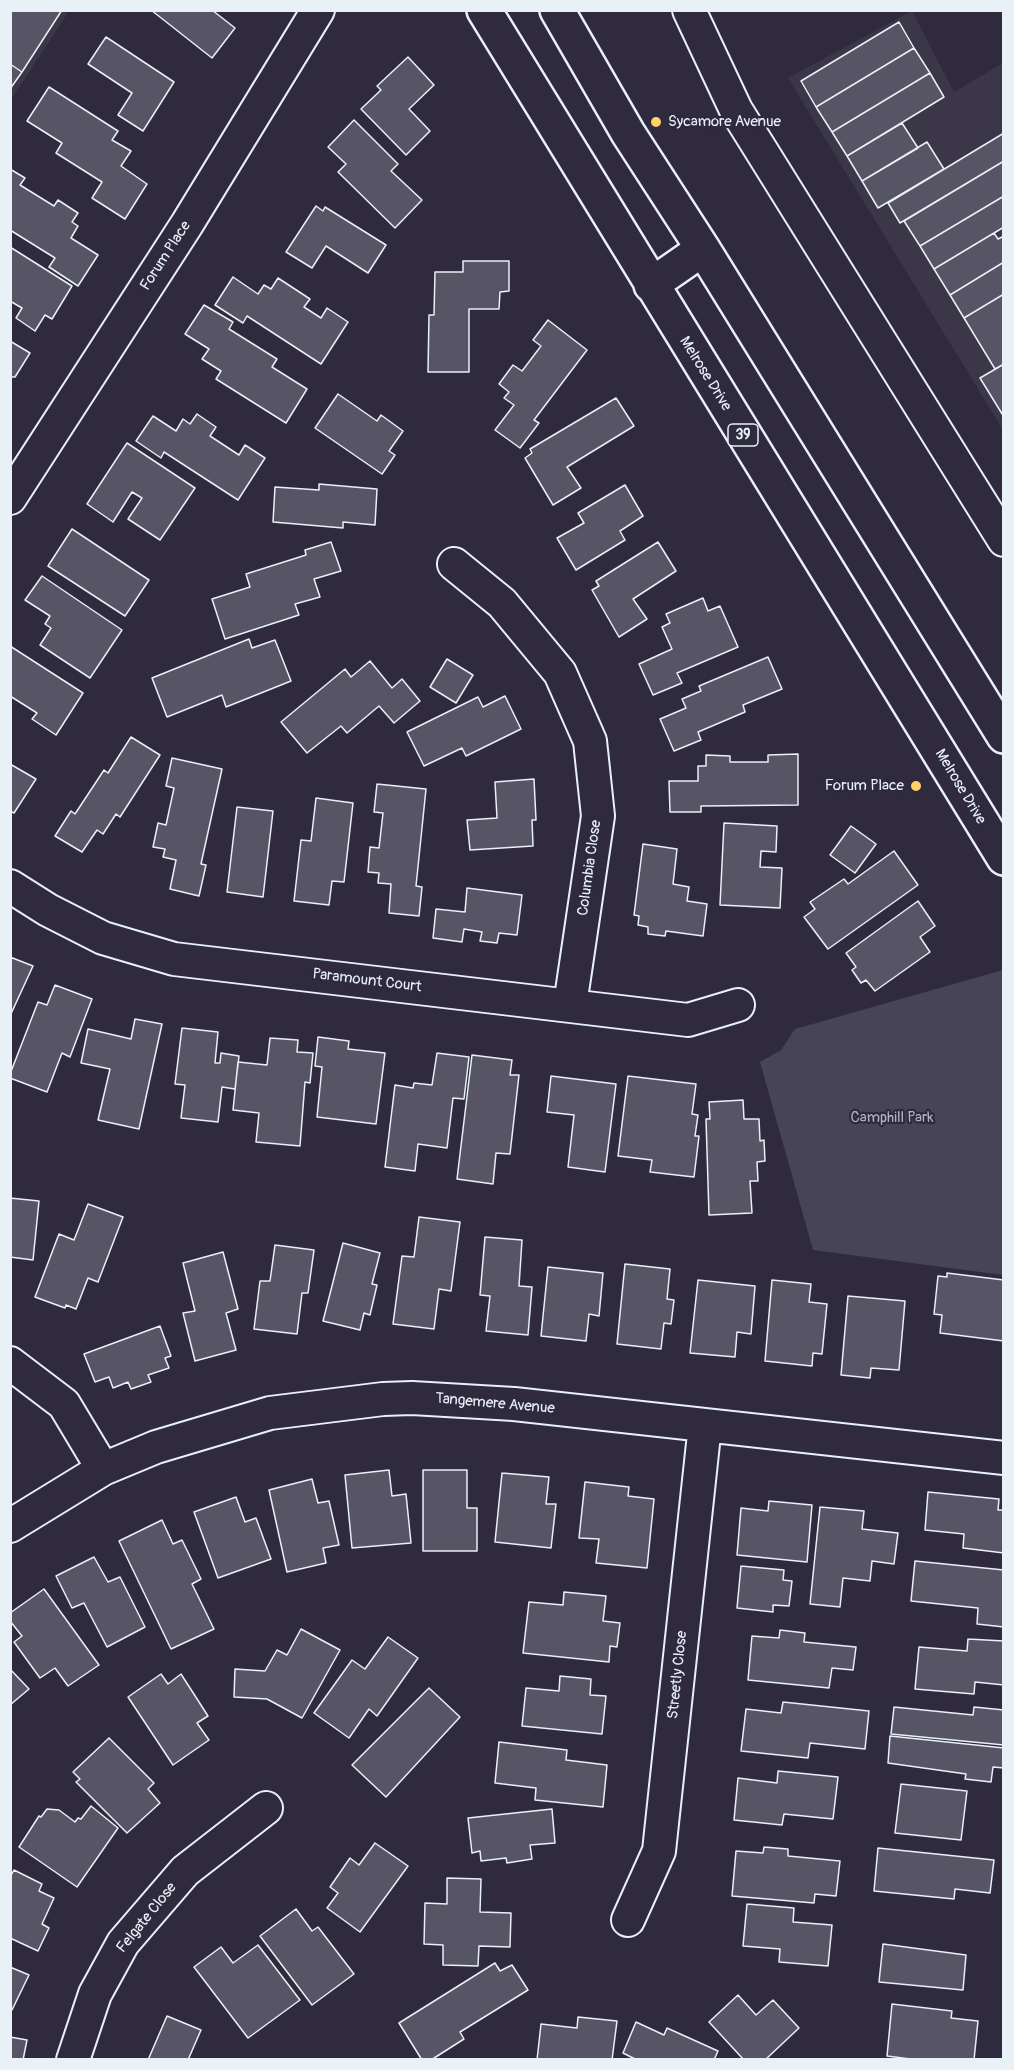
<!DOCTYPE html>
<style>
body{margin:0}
#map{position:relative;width:1014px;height:2070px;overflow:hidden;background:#2f2a3d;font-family:Pangolin,sans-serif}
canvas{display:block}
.frame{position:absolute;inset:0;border:12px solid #e8f1f8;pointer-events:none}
</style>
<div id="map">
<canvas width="1014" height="2070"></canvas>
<div class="frame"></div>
</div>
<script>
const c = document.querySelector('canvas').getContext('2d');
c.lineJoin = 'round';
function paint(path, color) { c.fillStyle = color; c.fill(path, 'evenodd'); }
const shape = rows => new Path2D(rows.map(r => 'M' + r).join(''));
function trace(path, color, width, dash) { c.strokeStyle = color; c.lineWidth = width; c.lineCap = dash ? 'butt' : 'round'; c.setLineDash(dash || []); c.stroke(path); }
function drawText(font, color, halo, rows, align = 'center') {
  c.font = font + ' Pangolin,sans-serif'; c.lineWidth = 4.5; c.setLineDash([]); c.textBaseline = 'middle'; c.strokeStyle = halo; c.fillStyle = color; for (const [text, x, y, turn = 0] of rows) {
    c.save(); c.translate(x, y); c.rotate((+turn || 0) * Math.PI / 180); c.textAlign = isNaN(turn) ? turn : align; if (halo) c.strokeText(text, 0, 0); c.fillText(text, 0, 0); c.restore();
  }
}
const built = shape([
 [11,11,69,11,11,100],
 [912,11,954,92,1003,63,1003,430,788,78]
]);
const green = shape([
 [1003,970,1003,1275,813,1250,760,1062,781,1050,795,1029]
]);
const building = shape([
 [10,10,62,10,22,72,10,64,10,10],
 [151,10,212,10,235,28,212,58,151,10],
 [899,22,914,48,816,107,801,81,899,22],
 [106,37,174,82,143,131,118,115,132,93,88,64,106,37],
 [914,48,930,73,832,132,816,107,914,48],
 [408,57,434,85,409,109,430,131,406,155,361,109,381,90,377,86,408,57],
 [10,64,22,72,10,89,10,64],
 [930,73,944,97,847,156,832,132,930,73],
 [49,87,118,131,112,140,131,151,121,166,147,184,125,219,92,198,102,182,56,153,62,143,27,121,49,87],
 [354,120,398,164,391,171,422,200,395,228,338,172,346,164,328,147,354,120],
 [902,123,918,148,862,181,847,156,902,123],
 [1004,133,1004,161,900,223,888,203,1004,133],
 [927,142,944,169,878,208,862,181,927,142],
 [1004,161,1004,196,920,246,904,221,1004,161],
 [10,169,25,178,20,185,54,206,58,200,78,213,72,222,78,226,71,238,98,255,78,286,49,267,55,258,10,230,10,169],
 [1004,196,1004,227,934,269,920,246,1004,196],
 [316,206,323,211,325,207,386,245,368,273,326,246,312,268,286,252,316,206],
 [994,233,998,239,1004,236,1004,262,950,295,934,269,994,233],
 [10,247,72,286,52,319,45,315,35,331,16,318,22,308,10,301,10,247],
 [463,261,509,261,509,291,500,292,499,309,469,309,469,372,428,372,429,315,434,315,435,272,463,272,463,261],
 [1004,262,1004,294,964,318,950,295,1004,262],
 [233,277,258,294,264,285,271,289,278,278,310,299,304,307,321,318,327,308,348,322,321,364,247,316,243,323,215,305,233,277],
 [1004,294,1004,364,995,369,964,318,1004,294],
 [204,305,233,322,229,329,277,359,272,367,307,389,286,423,216,379,221,371,202,359,209,349,185,334,204,305],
 [548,320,587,350,534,420,539,423,520,448,495,430,514,405,504,398,509,392,499,384,513,365,522,371,541,346,533,340,548,320],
 [10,341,30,353,15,377,10,377,10,341],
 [1004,364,1004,417,980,378,1004,364],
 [338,394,377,421,381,415,403,431,389,451,395,455,382,474,315,428,338,394],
 [616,398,634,426,567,467,581,488,553,505,525,458,532,453,530,449,616,398],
 [197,414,216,427,210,436,239,455,245,445,265,458,238,500,164,452,161,458,136,441,153,416,176,431,183,419,190,424,197,414],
 [127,443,195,488,160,540,128,519,142,498,132,492,113,522,87,504,127,443],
 [319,484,377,489,375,525,343,522,343,528,273,522,275,487,319,490,319,484],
 [625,485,643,516,620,531,625,540,576,570,557,538,584,523,578,513,625,485],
 [72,529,149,580,125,616,48,566,72,529],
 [331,542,341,571,314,579,320,597,295,604,299,615,225,639,212,599,250,587,246,574,306,555,305,550,331,542],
 [658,542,676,571,633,599,647,619,619,637,592,590,599,586,596,581,658,542],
 [42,576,122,630,90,678,40,645,51,628,45,624,50,616,25,600,42,576],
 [703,598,708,611,720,606,738,647,677,673,682,683,653,695,639,664,672,649,662,627,670,623,666,614,703,598],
 [249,639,252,648,275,640,291,681,226,707,222,695,167,717,152,678,249,639],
 [10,646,83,693,56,735,32,719,37,713,10,696,10,646],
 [768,657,782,689,743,705,745,712,698,732,701,740,674,751,660,719,686,708,682,699,701,691,699,686,768,657],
 [447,659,473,675,456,703,430,687,447,659],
 [370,661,392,688,402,679,420,701,394,723,379,706,347,733,341,726,307,753,281,722,345,669,351,677,370,661],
 [505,696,521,729,466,756,462,748,424,766,407,732,478,697,483,707,505,696],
 [131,737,160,755,120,817,116,814,103,834,97,830,82,852,55,836,71,811,75,814,104,770,108,773,131,737],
 [798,754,798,805,701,806,701,812,670,812,669,781,698,781,698,766,706,766,706,755,730,756,730,762,768,762,768,755,798,754],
 [172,758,222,769,201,864,206,865,199,896,170,889,176,860,163,857,165,849,153,847,158,823,166,825,174,788,166,786,172,758],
 [10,764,36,779,14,813,10,811,10,764],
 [534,779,536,820,532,820,533,846,470,850,467,820,497,818,495,782,534,779],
 [377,784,426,789,416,886,422,887,419,916,389,913,391,884,378,883,379,873,368,872,370,847,379,848,383,813,374,812,377,784],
 [316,798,353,803,344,882,332,881,329,905,294,901,301,840,311,841,316,798],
 [237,807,273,811,263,897,227,892,237,807],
 [724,823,777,826,776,852,761,851,760,867,782,868,780,908,720,905,724,823],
 [851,826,876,844,855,873,830,855,851,826],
 [643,844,677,849,673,884,689,887,687,901,707,904,703,936,666,931,665,936,648,934,648,927,638,925,639,916,634,915,643,844],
 [894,851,918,885,828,949,804,917,815,909,810,902,844,879,848,884,894,851],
 [467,888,522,895,517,935,499,933,497,943,480,941,482,932,464,929,462,942,433,938,436,909,465,912,467,888],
 [918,901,935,926,920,937,930,952,875,991,866,980,861,983,852,970,856,967,846,953,918,901],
 [10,957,33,966,10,1016,10,957],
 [55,985,92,999,70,1057,62,1053,47,1092,10,1078,10,1074,38,1002,47,1005,55,985],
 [135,1019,162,1024,139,1129,98,1120,110,1069,81,1063,88,1029,131,1039,135,1019],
 [182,1028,218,1032,215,1063,220,1063,221,1053,239,1056,235,1089,222,1087,218,1122,181,1118,185,1085,175,1084,182,1028],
 [318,1037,349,1041,348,1049,385,1053,376,1124,317,1117,322,1067,315,1066,318,1037],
 [270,1038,298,1040,297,1052,313,1053,310,1083,305,1082,300,1146,256,1142,259,1113,233,1110,238,1062,267,1065,270,1038],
 [437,1053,469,1057,464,1099,453,1098,447,1148,418,1144,415,1171,385,1167,395,1085,413,1088,414,1083,432,1085,437,1053],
 [472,1055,512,1060,510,1075,519,1075,510,1154,496,1153,493,1184,457,1179,472,1055],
 [551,1076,616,1084,605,1172,568,1167,574,1115,547,1112,551,1076],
 [628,1076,696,1084,692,1114,698,1115,695,1136,699,1136,694,1177,650,1172,652,1160,618,1156,628,1076],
 [743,1100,744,1119,759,1119,760,1141,764,1140,765,1161,757,1162,758,1181,750,1181,752,1213,709,1215,706,1119,710,1119,709,1102,743,1100],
 [10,1198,39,1201,33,1260,10,1257,10,1198],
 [88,1204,123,1217,98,1282,88,1278,76,1309,66,1305,65,1308,35,1297,59,1234,74,1240,88,1204],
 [419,1217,460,1222,451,1291,439,1289,434,1329,393,1324,402,1256,414,1257,419,1217],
 [485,1237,522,1240,519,1286,532,1287,528,1335,486,1331,490,1296,480,1295,485,1237],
 [343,1243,380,1253,372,1284,377,1285,370,1315,364,1313,360,1330,323,1321,343,1243],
 [275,1245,314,1250,308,1293,302,1293,297,1334,254,1329,260,1281,270,1281,275,1245],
 [223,1252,238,1309,226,1313,236,1350,195,1361,183,1313,195,1311,183,1263,223,1252],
 [625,1264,670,1269,667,1299,674,1300,671,1324,664,1323,661,1349,617,1344,625,1264],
 [548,1267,603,1273,599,1316,589,1314,586,1341,541,1336,548,1267],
 [947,1273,1004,1280,1004,1341,940,1333,942,1315,934,1314,938,1276,947,1277,947,1273],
 [698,1280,755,1286,751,1334,737,1332,735,1357,690,1353,698,1280],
 [772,1280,811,1284,809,1302,827,1304,822,1354,813,1353,812,1366,765,1361,772,1280],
 [848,1296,905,1301,899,1370,871,1368,870,1378,841,1375,848,1296],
 [160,1326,171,1356,165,1358,169,1368,148,1375,151,1382,131,1389,128,1382,113,1388,109,1377,95,1382,84,1354,160,1326],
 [389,1470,392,1496,406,1494,411,1543,352,1548,345,1475,389,1470],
 [423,1470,467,1470,467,1508,477,1508,477,1551,423,1551,423,1470],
 [502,1473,549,1477,546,1504,556,1504,551,1548,495,1542,502,1473],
 [312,1479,318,1503,329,1501,339,1545,323,1548,326,1563,287,1572,269,1490,312,1479],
 [585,1482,629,1487,628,1496,654,1499,647,1568,596,1563,599,1539,579,1538,585,1482],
 [928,1492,999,1499,998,1510,1004,1510,1004,1553,963,1548,964,1534,925,1530,928,1492],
 [236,1497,245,1522,256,1518,271,1559,218,1578,194,1512,236,1497],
 [769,1501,812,1505,807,1562,737,1555,741,1508,768,1511,769,1501],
 [820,1507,864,1511,862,1529,898,1533,894,1564,872,1561,870,1581,843,1578,840,1607,810,1604,820,1507],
 [162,1520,173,1544,182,1540,201,1579,192,1584,214,1629,171,1649,119,1541,162,1520],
 [94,1557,108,1582,120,1577,145,1627,107,1647,84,1603,72,1608,56,1576,94,1557],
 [915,1561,1004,1570,1004,1627,977,1624,978,1608,911,1601,915,1561],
 [741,1566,784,1570,783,1580,792,1581,789,1606,773,1605,773,1612,737,1608,741,1566],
 [44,1589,99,1665,68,1686,55,1668,40,1678,14,1642,22,1636,10,1621,10,1613,44,1589],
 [564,1592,606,1596,603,1621,620,1623,617,1647,610,1646,609,1662,523,1653,529,1602,563,1605,564,1592],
 [301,1629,340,1650,302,1718,267,1699,234,1697,235,1669,265,1671,277,1650,287,1655,301,1629],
 [780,1630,805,1633,804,1642,856,1647,853,1670,832,1668,829,1688,748,1680,752,1636,779,1638,780,1630],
 [388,1637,418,1658,377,1716,369,1709,349,1738,314,1713,352,1660,365,1669,388,1637],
 [968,1639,1004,1641,1004,1685,975,1682,974,1694,915,1689,919,1647,967,1651,968,1639],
 [10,1669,29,1689,10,1705,10,1669],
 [161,1674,168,1684,181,1674,208,1716,197,1723,209,1740,173,1765,128,1697,161,1674],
 [560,1676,591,1679,590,1695,606,1696,602,1734,522,1726,526,1688,559,1691,560,1676],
 [429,1688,460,1717,386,1797,352,1765,429,1688],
 [783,1702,869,1711,865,1749,810,1743,808,1758,741,1751,746,1709,781,1713,783,1702],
 [894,1707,973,1715,974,1707,1004,1710,1004,1745,891,1734,894,1707],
 [890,1736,1004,1748,1004,1768,993,1767,991,1782,965,1779,966,1774,888,1763,890,1736],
 [109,1738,154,1783,148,1789,160,1803,127,1833,76,1782,80,1779,73,1772,109,1738],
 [499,1742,567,1750,566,1760,607,1765,603,1807,535,1800,536,1788,495,1783,499,1742],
 [778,1771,838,1777,833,1819,784,1814,782,1825,734,1820,738,1778,777,1783,778,1771],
 [901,1784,967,1791,961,1840,895,1833,901,1784],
 [91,1806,118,1828,77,1887,19,1847,39,1816,41,1817,47,1809,59,1810,75,1822,78,1818,81,1819,91,1806],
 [552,1809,555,1843,530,1845,532,1859,507,1863,506,1858,481,1861,480,1851,472,1853,468,1818,552,1809],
 [375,1843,408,1866,360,1932,327,1908,338,1893,330,1887,350,1858,359,1865,375,1843],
 [764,1847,788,1849,788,1856,840,1861,836,1896,815,1894,814,1903,732,1896,736,1851,763,1853,764,1847],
 [878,1848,994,1860,990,1893,955,1889,954,1899,874,1891,878,1848],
 [14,1870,42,1884,39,1891,54,1898,42,1924,49,1928,38,1951,10,1938,10,1877,14,1870],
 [447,1878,481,1879,480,1912,511,1913,510,1947,479,1946,478,1966,443,1965,443,1945,424,1944,425,1903,447,1904,447,1878],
 [747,1904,794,1908,793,1922,832,1925,828,1966,779,1962,780,1949,743,1946,747,1904],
 [296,1909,312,1931,318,1927,354,1974,312,2005,260,1936,296,1909],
 [883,1944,966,1955,963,1990,879,1982,883,1944],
 [258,1945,300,2000,248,2038,194,1967,221,1947,233,1963,258,1945],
 [495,1963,500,1971,512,1965,528,1990,460,2032,464,2039,431,2060,422,2060,399,2023,495,1963],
 [10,1967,29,1975,12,2010,10,2010,10,1967],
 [738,1995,756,2015,773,2000,799,2028,765,2060,744,2060,709,2022,738,1995],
 [892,2004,952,2011,951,2018,978,2021,974,2060,918,2060,887,2056,892,2004],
 [167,2016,201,2030,188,2060,148,2060,167,2016],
 [578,2017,617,2021,612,2060,537,2060,541,2024,577,2028,578,2017],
 [636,2022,664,2035,667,2028,718,2051,714,2060,637,2060,623,2053,636,2022],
 [10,2037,27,2040,23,2060,10,2060,10,2037]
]);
const minor = shape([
 [689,10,736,110,1004,540],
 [10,498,187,224,318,10],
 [454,564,502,603,560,673,590,741,598,816,570,1005],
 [10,886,48,910,103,938,174,959,688,1020,738,1005],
 [10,1363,64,1404,103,1469],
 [10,1526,103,1469,156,1447,270,1413,383,1399,412,1398,514,1404,1004,1458],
 [628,1920,659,1851,705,1425],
 [73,2060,95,1994,123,1943,185,1871,266,1808]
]);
const primary = shape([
 [484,10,1004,858],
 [557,10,628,133,703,249,1004,736],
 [651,285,703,249]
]);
const markers = [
 [656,122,6,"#ffd166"],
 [916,786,6,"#ffd166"]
];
const shields = [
 [743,435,30]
];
const shieldNames = [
 ["39",743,435]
];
const poiNames = [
 ["Sycamore Avenue",668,122],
 ["Forum Place",904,786,"right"]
];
const streetNames = [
 ["Forum Place",166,256,-57],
 ["Melrose Drive",705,374,58],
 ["Melrose Drive",960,787,59],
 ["Columbia Close",590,868,-82],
 ["Paramount Court",367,981,7],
 ["Tangemere Avenue",495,1404,5],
 ["Streetly Close",678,1675,-84],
 ["Felgate Close",147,1918,-51]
];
const parkNames = [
 ["Camphill Park",892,1118]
];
paint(built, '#3b3749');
paint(green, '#464455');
paint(building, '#575565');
trace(building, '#e8f1f8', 1.5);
trace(minor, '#e8f1f8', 36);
trace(primary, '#e8f1f8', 38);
trace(minor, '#2f2a3d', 32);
trace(primary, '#2f2a3d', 33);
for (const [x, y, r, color] of markers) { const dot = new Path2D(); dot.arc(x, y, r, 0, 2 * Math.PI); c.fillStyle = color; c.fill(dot); trace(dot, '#2f2a3d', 2); }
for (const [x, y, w] of shields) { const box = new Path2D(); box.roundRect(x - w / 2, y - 11, w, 22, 4.5); c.fillStyle = '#2f2a3d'; c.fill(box); trace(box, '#e8f1f8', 1.5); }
drawText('bold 14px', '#e8f1f8', null, shieldNames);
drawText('15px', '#e8f1f8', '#2f2a3d', poiNames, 'left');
drawText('15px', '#e8f1f8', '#2f2a3d', streetNames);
drawText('15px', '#afb4bf', '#2f2a3d', parkNames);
</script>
